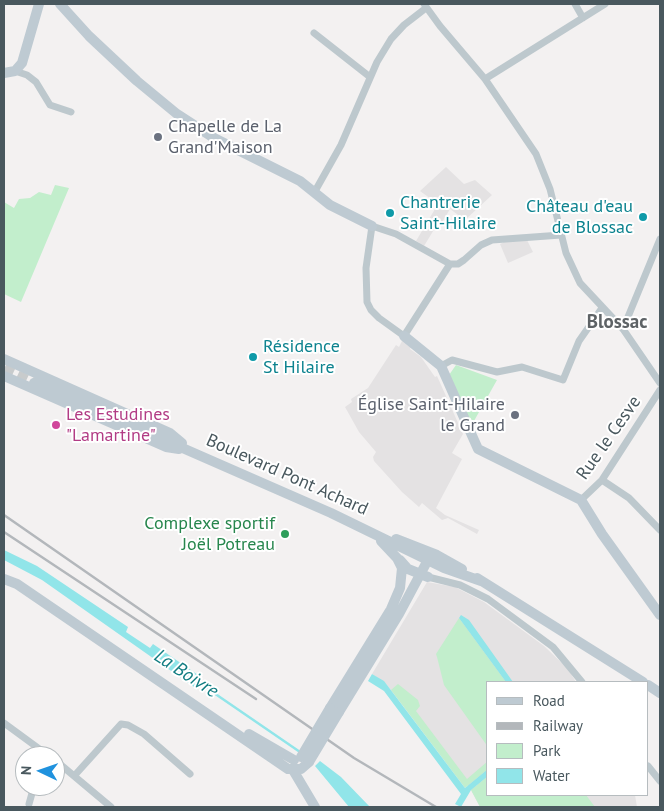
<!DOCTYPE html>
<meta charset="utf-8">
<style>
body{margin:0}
#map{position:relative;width:664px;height:811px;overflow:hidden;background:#f3f1f1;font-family:"PT Sans",sans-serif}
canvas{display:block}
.frame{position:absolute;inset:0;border:5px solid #49585e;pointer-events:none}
.legend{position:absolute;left:486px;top:681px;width:162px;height:115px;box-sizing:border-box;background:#fff;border:1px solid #b6bcbf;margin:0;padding:6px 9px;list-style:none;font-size:15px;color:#49585e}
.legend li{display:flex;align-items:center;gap:10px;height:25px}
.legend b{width:25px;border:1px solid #b6bcbf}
.north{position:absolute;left:15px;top:746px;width:50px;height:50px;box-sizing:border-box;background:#fff;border:1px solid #b6bcbf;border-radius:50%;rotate:273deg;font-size:14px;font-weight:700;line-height:20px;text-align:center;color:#49585e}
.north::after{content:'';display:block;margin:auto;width:18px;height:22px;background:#2092de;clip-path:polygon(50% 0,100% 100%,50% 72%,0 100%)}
</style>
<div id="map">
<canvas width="664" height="811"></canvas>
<div class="frame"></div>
<ul class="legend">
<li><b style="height:6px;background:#becad2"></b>Road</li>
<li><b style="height:6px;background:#b3b7bb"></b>Railway</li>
<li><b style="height:14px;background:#c2eecc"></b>Park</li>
<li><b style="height:14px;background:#91e5e9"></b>Water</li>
</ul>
<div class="north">N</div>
</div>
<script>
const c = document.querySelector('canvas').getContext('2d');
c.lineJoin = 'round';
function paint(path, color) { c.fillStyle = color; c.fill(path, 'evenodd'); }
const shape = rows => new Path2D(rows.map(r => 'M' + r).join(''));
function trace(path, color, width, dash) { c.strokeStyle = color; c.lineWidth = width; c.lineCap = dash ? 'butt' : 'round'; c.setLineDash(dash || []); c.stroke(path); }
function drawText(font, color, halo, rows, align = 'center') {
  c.font = font + ' "PT Sans",sans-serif'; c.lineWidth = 4; c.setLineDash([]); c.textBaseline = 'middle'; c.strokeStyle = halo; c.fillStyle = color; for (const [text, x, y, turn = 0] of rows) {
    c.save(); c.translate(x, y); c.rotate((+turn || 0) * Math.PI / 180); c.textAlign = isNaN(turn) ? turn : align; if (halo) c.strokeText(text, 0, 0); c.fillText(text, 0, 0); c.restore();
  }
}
const education = shape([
 [446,167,464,184,475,180,492,195,465,220,450,209,438,229,435,228,424,246,416,241,438,204,420,191],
 [527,240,533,252,508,263,500,244,506,241],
 [403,339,412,345,410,349,421,357,435,377,437,376,463,434,452,453,462,459,436,508,445,515,479,530,477,534,448,518,442,520,422,503,419,507,402,492,374,461,373,457,376,452,359,432,345,407,352,402,351,399,368,388,396,345,399,347],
 [427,582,455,587,484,602,544,646,568,669,576,682,488,682,488,795,635,795,637,807,480,807,471,790,386,684,372,674]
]);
const green = shape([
 [55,185,69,188,21,302,4,294,4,202,14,208,19,199,30,198,39,192,51,195],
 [456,365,497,380,474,421,469,418,449,375],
 [459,618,506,682,488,682,488,747,444,685,437,657,436,654],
 [398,684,418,700,420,706,416,711,467,779,488,761,488,769,465,788,391,690],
 [488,776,488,795,586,795,595,807,480,807,471,790]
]);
const water = shape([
 [4,550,37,566,128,627,126,632,150,648,153,644,201,677,194,687,42,580,4,560],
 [461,615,469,620,513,682,506,682,459,618],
 [372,674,384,681,465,788,488,769,488,776,471,790,461,807,455,804,461,794,384,691,368,681],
 [320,761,341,777,370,807,349,807,315,766]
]);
const stream = shape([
 [195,680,300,752]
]);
const secondaryTunnel = shape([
 [4,369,34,383]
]);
const street = shape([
 [424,4,440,26,485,79,536,154,550,189,566,253,580,283,623,329,660,383],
 [575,4,583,18],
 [314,33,370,77],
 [15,71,27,75,36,82,50,105,71,112],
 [485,79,605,4],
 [314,193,341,145,377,62,391,39,404,25,426,8],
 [372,226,396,234,450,264,404,336,379,318,371,310,367,302,366,268,372,226],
 [450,264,458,264,464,260,481,245,492,240,561,235],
 [623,329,660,239],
 [441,366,452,360,497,372,522,367,563,380,579,341,602,308],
 [602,480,629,498,660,530],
 [581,500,602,480,660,390],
 [428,577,460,585,488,599,553,647,582,682],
 [4,723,49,756],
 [55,760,111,807],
 [648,766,660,781],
 [75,775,121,724,128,725,144,734,190,774],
 [29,804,34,786]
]);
const secondary = shape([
 [60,4,89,36,137,81,177,114,214,138,300,181,330,205,372,226],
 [4,73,15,71,22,63,39,4],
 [404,336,441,366,478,449,581,500,602,534,660,615],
 [4,359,170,433,182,443],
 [4,376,166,447,179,449],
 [34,383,331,513,444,568,481,581],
 [396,539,437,555,462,569],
 [400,560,408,569,428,577],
 [477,578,643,682],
 [4,579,17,584,288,769,301,769,309,762],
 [648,685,660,693],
 [330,708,391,609,400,588,402,568,397,558,381,541],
 [339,712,399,614,430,556],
 [249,734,294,760],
 [293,770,315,807]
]);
const rail = shape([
 [4,515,354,758,436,807],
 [4,532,256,699]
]);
const secondaryBridge = shape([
 [301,757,330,708],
 [309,762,339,712]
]);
const markers = [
 [158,137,5,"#6b7280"],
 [390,213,5,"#0f9aa8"],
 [643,217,5,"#0f9aa8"],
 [253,357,5,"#0f9aa8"],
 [515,415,5,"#6b7280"],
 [56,425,5,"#d1479c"],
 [285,534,5,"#2e9e5b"]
];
const worshipNames = [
 ["Chapelle de La",168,127],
 ["Grand'Maison",168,148],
 ["Église Saint-Hilaire",505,405,"right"],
 ["le Grand",505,426,"right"]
];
const cultureNames = [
 ["Chantrerie",400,203],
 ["Saint-Hilaire",400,224],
 ["Château d'eau",633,207,"right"],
 ["de Blossac",633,228,"right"],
 ["Résidence",263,347],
 ["St Hilaire",263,368]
];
const hotelNames = [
 ["Les Estudines",66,415],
 ["\"Lamartine\"",66,436]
];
const streetNames = [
 ["Rue le Cesve",609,438,-55],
 ["Boulevard Pont Achard",287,475,24]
];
const leisureNames = [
 ["Complexe sportif",275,524],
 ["Joël Potreau",275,545]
];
const neighbourhoodNames = [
 ["Blossac",617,323]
];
const waterNames = [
 ["La Boivre",186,674,33]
];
paint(education, '#e4e2e3');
paint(green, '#c2eecc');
paint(water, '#91e5e9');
trace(stream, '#91e5e9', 2.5);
trace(secondaryTunnel, '#c8cbcc', 10, [10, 5]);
trace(street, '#bdc8cd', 7);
trace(secondary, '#becad2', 10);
trace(rail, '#b3b7bb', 2.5);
trace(secondaryBridge, '#becad2', 10);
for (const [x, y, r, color] of markers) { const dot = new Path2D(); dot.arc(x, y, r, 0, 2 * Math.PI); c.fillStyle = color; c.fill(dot); trace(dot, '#fff', 2); }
drawText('18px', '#5b616d', '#fff', worshipNames, 'left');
drawText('18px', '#0d838f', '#fff', cultureNames, 'left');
drawText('18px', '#b23c85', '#fff', hotelNames, 'left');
drawText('18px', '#49585e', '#fff', streetNames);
drawText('18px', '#27864d', '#fff', leisureNames, 'right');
drawText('bold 19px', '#5e6366', '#fff', neighbourhoodNames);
drawText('italic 19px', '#127d82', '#fff', waterNames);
</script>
